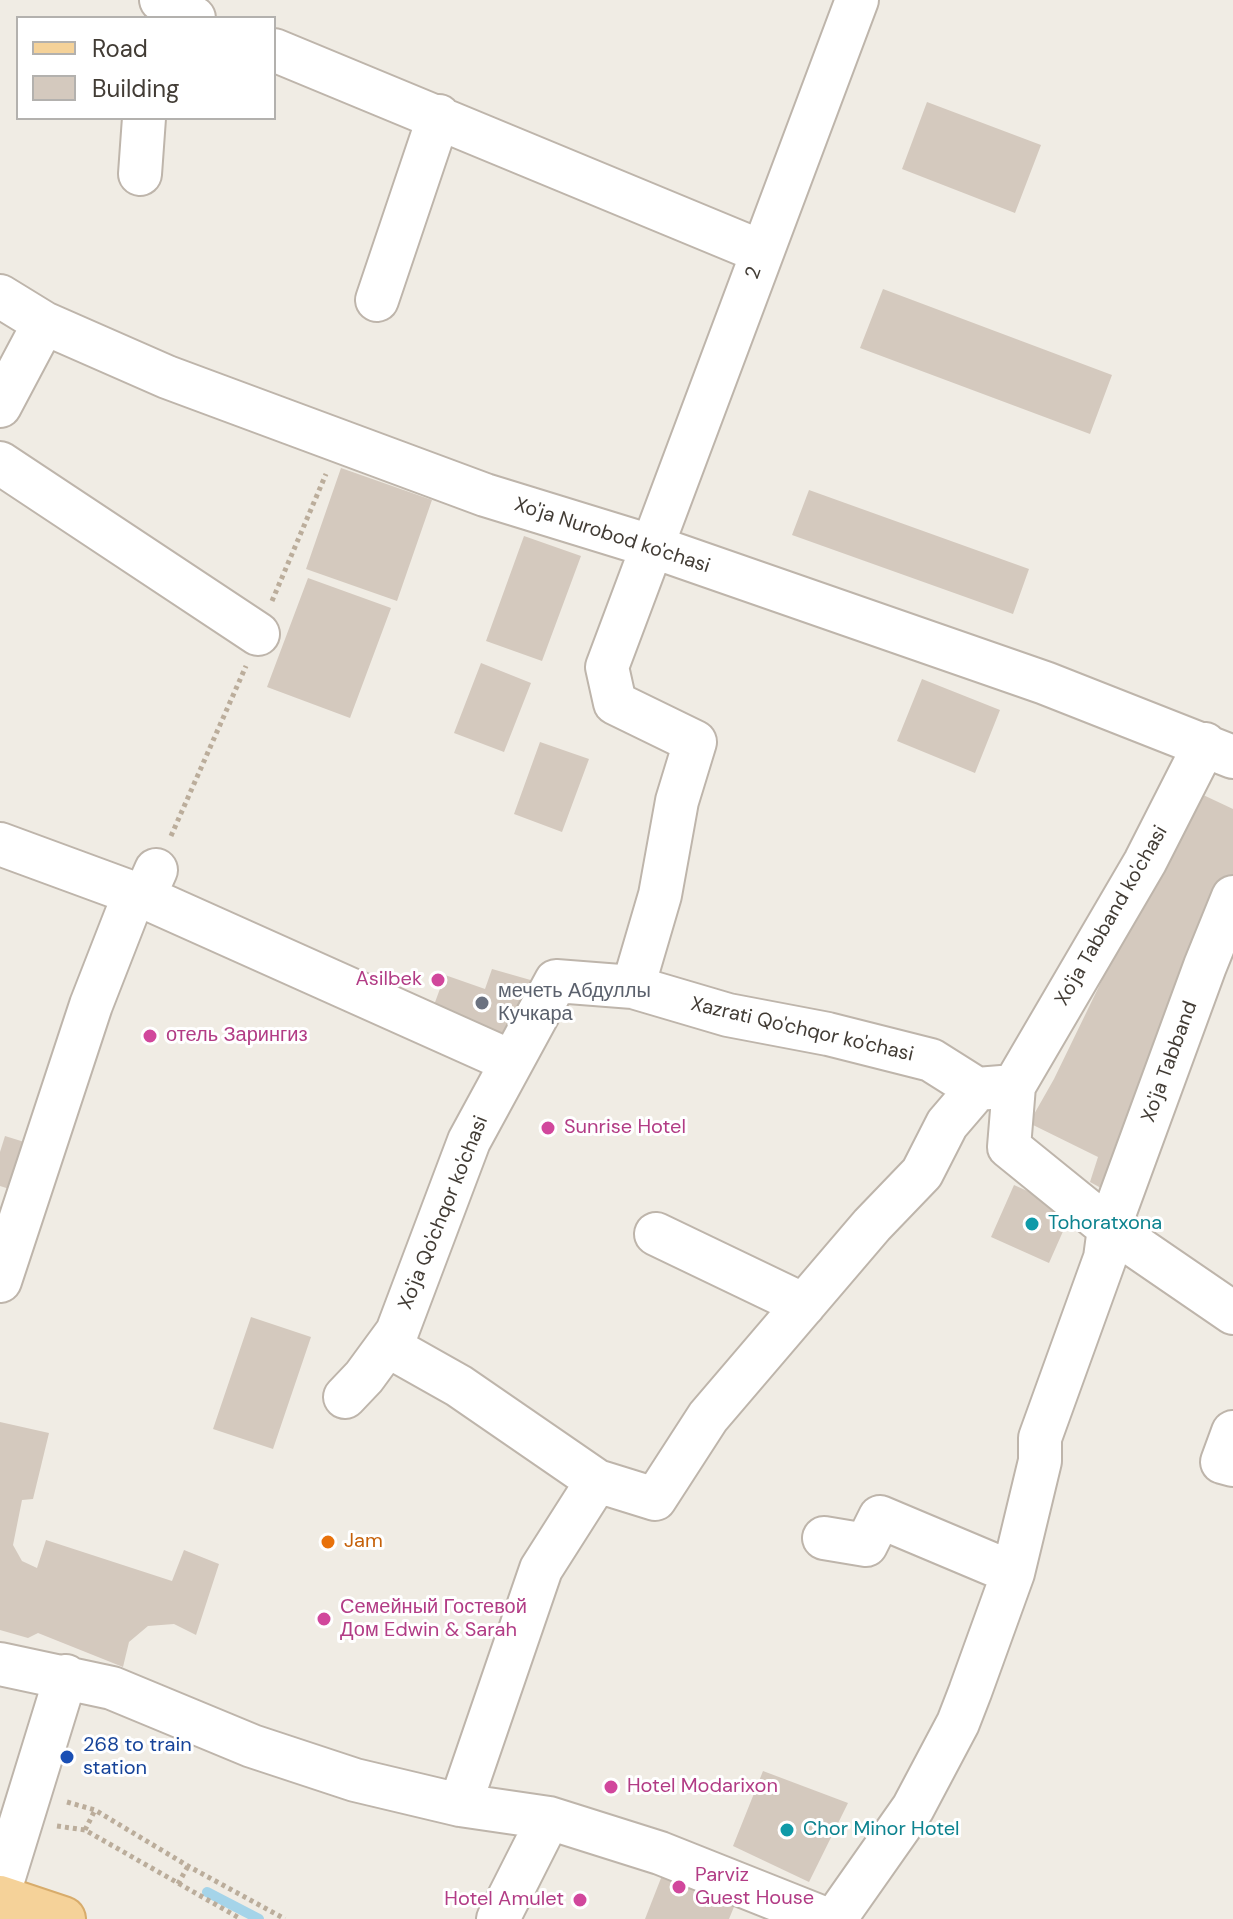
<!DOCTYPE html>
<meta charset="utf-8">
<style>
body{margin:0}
#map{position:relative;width:1233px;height:1919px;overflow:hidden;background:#f0ece4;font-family:"DM Sans",sans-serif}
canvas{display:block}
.legend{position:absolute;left:16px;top:16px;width:260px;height:104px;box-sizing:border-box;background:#fff;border:2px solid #b3b1ae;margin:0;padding:10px 14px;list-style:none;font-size:24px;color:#423c35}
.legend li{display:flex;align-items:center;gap:16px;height:40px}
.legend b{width:40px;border:2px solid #b3b1ae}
</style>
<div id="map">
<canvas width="1233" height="1919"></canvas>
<ul class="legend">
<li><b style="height:10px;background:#f5d299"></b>Road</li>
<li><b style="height:22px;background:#d4c9be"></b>Building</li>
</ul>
</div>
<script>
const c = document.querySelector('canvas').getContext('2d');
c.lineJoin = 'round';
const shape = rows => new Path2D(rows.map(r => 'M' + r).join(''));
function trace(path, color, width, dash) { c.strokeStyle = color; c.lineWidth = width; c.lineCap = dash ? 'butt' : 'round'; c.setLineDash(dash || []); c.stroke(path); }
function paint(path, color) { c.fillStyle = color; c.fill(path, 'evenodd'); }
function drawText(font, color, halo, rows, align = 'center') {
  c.font = font + ' "DM Sans",sans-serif'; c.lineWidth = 6; c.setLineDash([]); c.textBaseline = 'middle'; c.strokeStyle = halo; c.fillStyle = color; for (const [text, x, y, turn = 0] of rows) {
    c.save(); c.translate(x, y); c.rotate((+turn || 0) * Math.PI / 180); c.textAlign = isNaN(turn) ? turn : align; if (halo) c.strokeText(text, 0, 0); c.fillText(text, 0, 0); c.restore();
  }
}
const stream = shape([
 [207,1892,259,1919]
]);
const building = shape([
 [927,102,1041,145,1015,213,902,169],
 [883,289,1112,375,1090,434,860,348],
 [341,468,432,500,397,601,306,569],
 [809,490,1029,569,1013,614,792,535],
 [524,536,581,556,542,661,486,641],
 [308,578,391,608,350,718,267,687],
 [481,663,531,683,504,752,454,733],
 [922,679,1000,710,975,773,897,741],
 [540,742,589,759,562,832,514,814],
 [1199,793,1233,809,1233,884,1112,1194,1090,1182,1098,1157,1029,1123,1054,1079,1154,873],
 [492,969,541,983,509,1040,430,1016,445,975,485,989],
 [5,1136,34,1145,19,1192,0,1186,0,1152],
 [1014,1185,1072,1211,1049,1263,991,1237],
 [251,1317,311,1337,273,1449,213,1429],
 [0,1422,49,1433,33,1499,22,1500,13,1545,22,1561,37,1568,46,1540,172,1581,184,1550,219,1564,196,1635,174,1624,148,1626,129,1642,123,1667,38,1633,28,1638,0,1630],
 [763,1771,848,1803,809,1882,733,1846],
 [663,1873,736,1902,729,1919,645,1919]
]);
const path = shape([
 [272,601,326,474],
 [171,836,246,666],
 [67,1802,95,1810,188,1866,285,1919],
 [57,1826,85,1830,241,1919],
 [85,1830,95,1810],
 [178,1884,188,1866]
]);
const minor = shape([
 [161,0,176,11,194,18],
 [274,50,762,252],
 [140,174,144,118],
 [0,296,44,323,167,377,485,495,654,547,1045,683,1233,757],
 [377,300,439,116],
 [0,406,44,323],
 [0,463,258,634],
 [1205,744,1145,862,1014,1086,1009,1147,1109,1228,1233,1313],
 [0,844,144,897,510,1061],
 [633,987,660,895,677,801,695,742,615,703,607,667,857,0],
 [656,1234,804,1305],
 [0,1281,91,1005,130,905,144,897,156,870],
 [388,1346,459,1386,597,1481,655,1499,708,1417,872,1225,922,1173,947,1124,977,1089],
 [345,1397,364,1377,397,1332,469,1141,556,981,633,987,728,1015,828,1034,931,1060,977,1089,1014,1086],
 [1233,1432,1222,1462,1233,1465],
 [824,1538,866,1545,880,1517,1013,1573],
 [0,1664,112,1688,252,1746,355,1780,460,1805,549,1818,660,1853,826,1919],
 [460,1805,541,1569,597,1481],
 [0,1890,66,1676],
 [498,1919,549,1818],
 [835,1919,913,1808,958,1723,970,1692,1013,1573,1040,1461,1040,1438,1105,1258,1109,1228,1205,966,1233,897]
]);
const major = shape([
 [0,1898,63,1919]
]);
const markers = [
 [438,980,8,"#d1479c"],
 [482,1003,8,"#6b7280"],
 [150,1036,8,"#d1479c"],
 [548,1128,8,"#d1479c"],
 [1032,1224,8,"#0f9aa8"],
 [328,1542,8,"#e8710a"],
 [324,1619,8,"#d1479c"],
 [67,1757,8,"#1a4fb4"],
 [611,1787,8,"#d1479c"],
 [787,1830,8,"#0f9aa8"],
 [679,1887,8,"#d1479c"],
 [580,1900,8,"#d1479c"]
];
const streetNames = [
 ["2",754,273,-70],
 ["Xo'ja Nurobod ko'chasi",612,536,18],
 ["Xo'ja Tabband ko'chasi",1112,916,-60],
 ["Xazrati Qo'chqor ko'chasi",802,1030,13],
 ["Xo'ja Tabband",1170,1062,-70],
 ["Xo'ja Qo'chqor ko'chasi",444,1213,-68]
];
const hotelNames = [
 ["Asilbek",422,980,"right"],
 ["отель Зарингиз",166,1036],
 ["Sunrise Hotel",564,1128],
 ["Семейный Гостевой",340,1608],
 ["Дом Edwin & Sarah",340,1631],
 ["Hotel Modarixon",627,1787],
 ["Parviz",695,1876],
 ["Guest House",695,1899],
 ["Hotel Amulet",564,1900,"right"]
];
const worshipNames = [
 ["мечеть Абдуллы",498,992],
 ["Кучкара",498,1015]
];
const cultureNames = [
 ["Tohoratxona",1048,1224],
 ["Chor Minor Hotel",803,1830]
];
const foodNames = [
 ["Jam",344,1542]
];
const transitNames = [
 ["268 to train",83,1746],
 ["station",83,1769]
];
trace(stream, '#a5d4e9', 10);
paint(building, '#d4c9be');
trace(minor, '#beb5ab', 46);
trace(major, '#d8ac6b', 48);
trace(path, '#bbad9b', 5, [4, 4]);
trace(minor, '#fff', 42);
trace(major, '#f5d299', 44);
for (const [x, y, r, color] of markers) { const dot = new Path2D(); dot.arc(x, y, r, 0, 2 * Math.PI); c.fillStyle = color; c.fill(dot); trace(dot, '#fff', 3); }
drawText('20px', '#423c35', '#fff', streetNames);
drawText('20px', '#b23c85', '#fff', hotelNames, 'left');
drawText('20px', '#5b616d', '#fff', worshipNames, 'left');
drawText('20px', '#0d838f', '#fff', cultureNames, 'left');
drawText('20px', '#c56008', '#fff', foodNames, 'left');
drawText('20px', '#164399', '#fff', transitNames, 'left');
</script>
